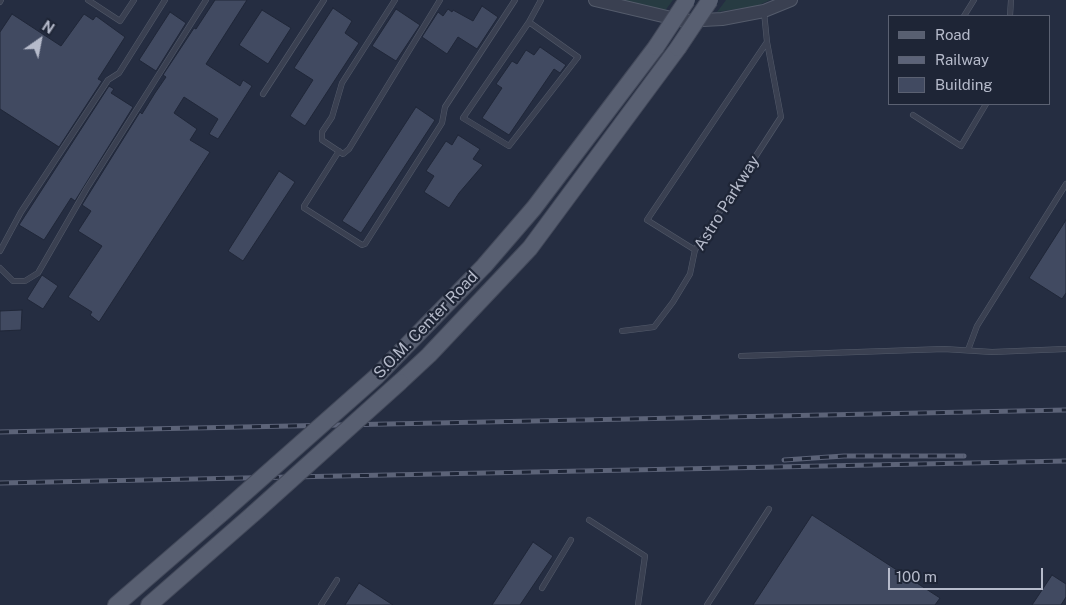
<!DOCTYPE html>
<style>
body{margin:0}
#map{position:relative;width:1066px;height:605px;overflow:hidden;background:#252d41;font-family:"Public Sans",sans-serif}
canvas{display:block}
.legend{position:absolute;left:888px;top:15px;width:162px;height:90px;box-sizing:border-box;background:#1e2536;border:1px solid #5b6172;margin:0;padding:6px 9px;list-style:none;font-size:15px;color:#b6bbcb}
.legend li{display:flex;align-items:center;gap:10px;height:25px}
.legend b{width:25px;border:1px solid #5b6172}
.north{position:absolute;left:15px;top:15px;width:50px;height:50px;-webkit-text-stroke:4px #1e2536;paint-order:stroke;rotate:33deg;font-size:14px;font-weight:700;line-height:20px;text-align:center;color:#b6bbcb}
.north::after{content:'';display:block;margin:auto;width:18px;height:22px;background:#b6bbcb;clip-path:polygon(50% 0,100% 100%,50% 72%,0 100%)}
.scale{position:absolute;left:888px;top:568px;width:155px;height:22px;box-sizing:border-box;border:2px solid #b6bbcb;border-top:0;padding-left:6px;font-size:15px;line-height:18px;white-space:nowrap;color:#b6bbcb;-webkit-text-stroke:4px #1e2536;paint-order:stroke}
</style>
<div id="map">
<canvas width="1066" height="605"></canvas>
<ul class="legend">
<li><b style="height:6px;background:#585f71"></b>Road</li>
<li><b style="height:6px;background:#5c6378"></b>Railway</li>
<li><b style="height:14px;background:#414a61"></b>Building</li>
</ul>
<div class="north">N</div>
<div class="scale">100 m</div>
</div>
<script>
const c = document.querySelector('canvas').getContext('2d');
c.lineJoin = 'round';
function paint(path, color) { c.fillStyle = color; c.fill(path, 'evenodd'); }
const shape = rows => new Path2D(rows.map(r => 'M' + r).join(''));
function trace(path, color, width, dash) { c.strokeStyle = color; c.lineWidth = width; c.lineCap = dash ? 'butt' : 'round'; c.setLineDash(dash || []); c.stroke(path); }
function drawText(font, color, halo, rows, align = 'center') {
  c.font = font + ' "Public Sans",sans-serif'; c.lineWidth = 4.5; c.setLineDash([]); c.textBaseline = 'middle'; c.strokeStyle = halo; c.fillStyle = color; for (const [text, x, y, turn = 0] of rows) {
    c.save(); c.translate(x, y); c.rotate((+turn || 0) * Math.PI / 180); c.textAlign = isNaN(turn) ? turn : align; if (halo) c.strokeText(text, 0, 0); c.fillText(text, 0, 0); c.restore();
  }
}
const green = shape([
 [621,0,673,0,664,12],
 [726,0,770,0,757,6,717,12]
]);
const building = shape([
 [215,0,247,0,206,64,240,86,243,80,252,86,218,139,209,134,218,119,184,97,174,113,197,129,190,140,210,152,99,322,90,315,92,312,68,297,102,246,78,231,91,211,82,205,140,112,142,114,155,93,166,77,163,75,194,28,196,29,215,0],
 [482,6,498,17,477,49,458,37,447,54,422,37,438,12,443,16,448,9,452,12,453,10,473,21,482,6],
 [333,8,352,21,345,33,359,43,305,126,290,116,313,80,294,68,333,8],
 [396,9,420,25,396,61,372,46,396,9],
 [262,10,291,28,268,64,239,45,262,10],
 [170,12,186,23,156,71,139,60,170,12],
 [12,14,61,46,84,14,93,20,96,16,125,37,98,79,102,81,59,147,0,109,0,32,12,14],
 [540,47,566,65,560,73,554,69,509,135,482,118,502,88,496,84,512,61,517,64,526,50,534,55,540,47],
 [109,86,114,89,111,93,133,107,75,201,71,198,44,240,19,225,109,86],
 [416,107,435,120,361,233,342,221,416,107],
 [458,135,480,149,473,159,483,165,459,193,449,208,424,192,434,176,426,171,446,141,452,145,458,135],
 [279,171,295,182,243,261,228,251,279,171],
 [1066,220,1066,293,1062,299,1029,278,1066,220],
 [42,275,58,286,43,309,27,299,42,275],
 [22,310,21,330,0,331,0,311,22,310],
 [812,515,940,598,935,605,753,605,812,515],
 [533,542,553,556,520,605,492,605,533,542],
 [1052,575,1066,584,1066,597,1061,605,1032,605,1052,575],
 [359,583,393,605,345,605,359,583]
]);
const service = shape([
 [88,0,120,21,134,0],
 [395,0,342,83,332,117,322,132,322,140,343,154,349,149,440,0],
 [0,2,1,0],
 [964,16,974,0],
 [1010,16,1011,0],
 [529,22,578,57,509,146,463,118,529,22,541,0],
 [263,94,324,0],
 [913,115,961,146,986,104],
 [339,151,304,206,304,208,362,245,365,244,442,123,445,107,515,0],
 [695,250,647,220,767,42,764,12],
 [0,251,21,212,108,80,119,73,165,0],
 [0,268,13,281,25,281,38,273,87,188,206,0],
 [622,331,654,327,673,302,690,274,695,250,781,117,767,42],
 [968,350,977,326,1066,184],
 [741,356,944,349,992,352,1066,349],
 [589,520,645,556,638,605],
 [542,588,571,540],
 [321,605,337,580],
 [707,605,769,509]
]);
const tertiary = shape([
 [595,0,684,21,722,19,764,11,791,0]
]);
const primary = shape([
 [377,376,484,266,534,208,656,47],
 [400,382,429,355,530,248,678,48],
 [116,605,221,514],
 [149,605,253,514]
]);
const rail = shape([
 [0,432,1066,410],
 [784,460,844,456,964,456],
 [0,483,1066,461]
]);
const primaryBridge = shape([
 [656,47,687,0],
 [678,48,710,0],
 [221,514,377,376],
 [253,514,400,382]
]);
const streetNames = [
 ["Astro Parkway",727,203,-58],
 ["S.O.M. Center Road",426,325,-46]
];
paint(green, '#273b42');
paint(building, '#414a61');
trace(building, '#202738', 1);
trace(service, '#545b6b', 6);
trace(tertiary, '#545b6b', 14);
trace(primary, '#43495a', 18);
trace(service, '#3a4051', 5);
trace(tertiary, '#3a4051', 12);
trace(primary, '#585f71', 16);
trace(rail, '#5c6378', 5);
trace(rail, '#1e2536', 3, [9]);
trace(primaryBridge, '#43495a', 18, []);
trace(primaryBridge, '#585f71', 16);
drawText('16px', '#b6bbcb', '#1e2536', streetNames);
</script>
